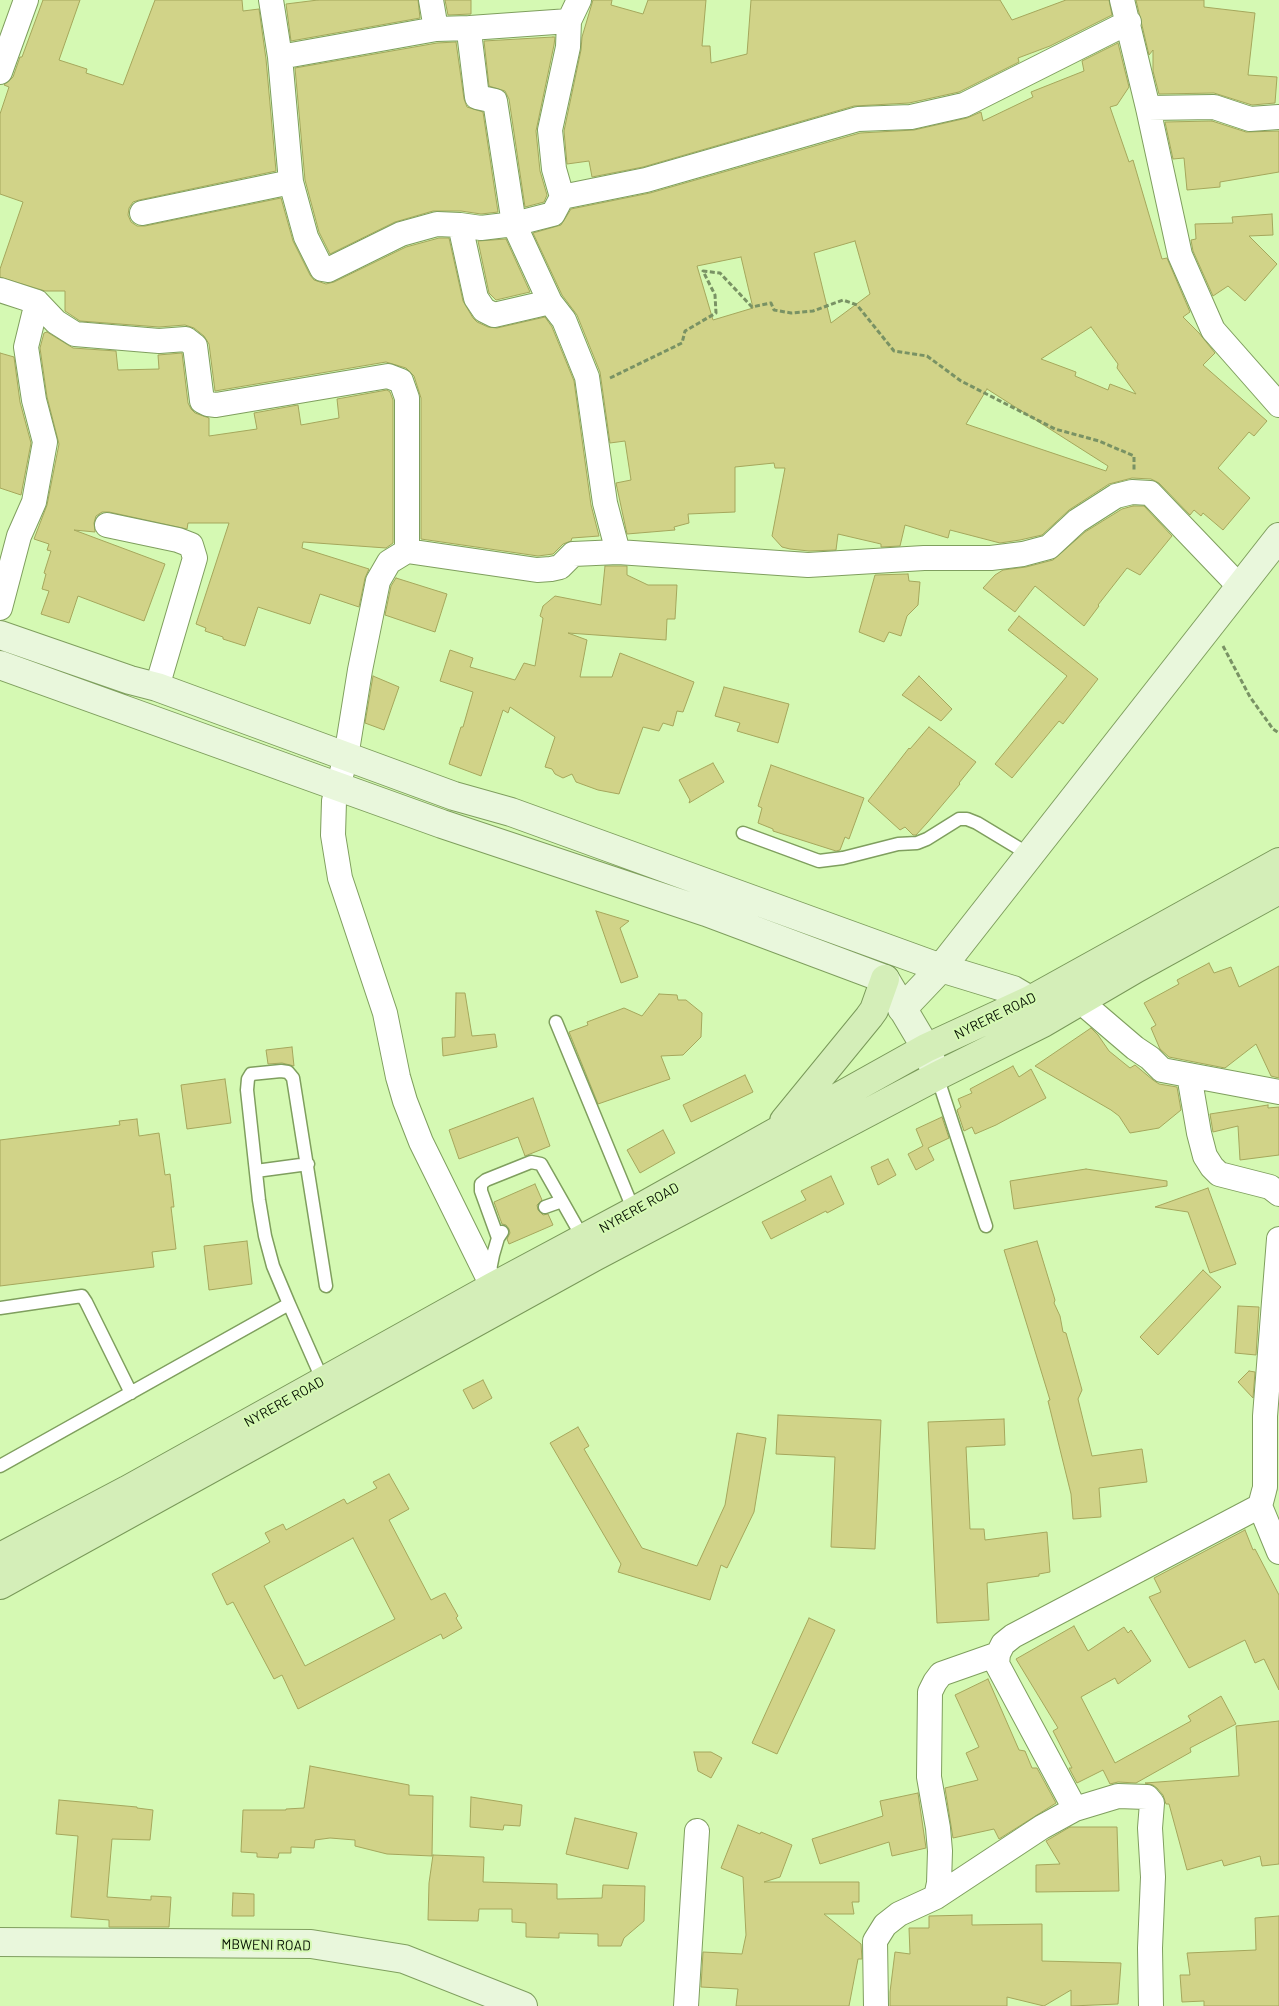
<!DOCTYPE html>
<style>
body{margin:0}
canvas{display:block;background:#d5f9b3}
</style>
<canvas width="1279" height="2006"></canvas>
<script>
const c = document.querySelector('canvas').getContext('2d');
c.lineJoin = 'round';
function paint(path, color) { c.fillStyle = color; c.fill(path, 'evenodd'); }
const shape = rows => new Path2D(rows.map(r => 'M' + r).join(''));
function trace(path, color, width, dash) { c.strokeStyle = color; c.lineWidth = width; c.lineCap = dash ? 'butt' : 'round'; c.setLineDash(dash || []); c.stroke(path); }
function drawText(font, color, halo, rows, align = 'center') {
  c.font = font + ' Barlow,sans-serif'; c.lineWidth = 4; c.setLineDash([]); c.textBaseline = 'middle'; c.strokeStyle = halo; c.fillStyle = color; for (const [text, x, y, turn = 0] of rows) {
    c.save(); c.translate(x, y); c.rotate((+turn || 0) * Math.PI / 180); c.textAlign = isNaN(turn) ? turn : align; if (halo) c.strokeText(text, 0, 0); c.fillText(text, 0, 0); c.restore();
  }
}
const building = shape([
 [43,0,80,0,59,60,87,69,86,73,123,85,155,0,242,0,243,11,259,9,266,59,276,171,139,200,133,202,129,208,128,215,131,222,137,226,145,226,281,198,293,241,310,275,314,280,326,284,334,282,406,247,439,238,449,238,463,301,473,318,477,322,488,327,497,328,545,317,552,327,574,381,591,505,599,536,572,538,571,541,563,544,553,554,538,556,421,539,421,398,414,376,406,368,386,362,215,391,209,344,204,336,194,328,185,325,159,327,80,321,65,311,65,291,45,291,0,277,0,269,23,202,0,194,0,114,9,87,4,85,13,77,20,57,22,57,43,0],
 [318,0,418,0,420,18,291,41,286,4,318,0],
 [445,0,471,0,471,14,448,15,445,0],
 [593,0,612,0,611,5,643,14,648,0,706,0,702,46,710,46,711,63,747,54,751,0,1000,0,1012,20,1066,0,1109,0,1112,15,1050,46,1018,58,1019,62,959,92,909,103,854,106,643,167,592,177,589,161,567,164,564,131,581,50,582,37,593,0],
 [1136,0,1204,0,1204,7,1255,13,1248,75,1277,77,1275,103,1252,105,1214,93,1159,94,1153,71,1153,50,1149,55,1136,0],
 [553,37,555,37,554,45,536,131,540,171,547,195,544,202,525,207,509,99,505,91,489,86,484,41,553,37],
 [456,42,464,99,467,107,483,112,498,212,481,214,461,211,433,211,395,222,330,254,319,232,305,180,295,68,437,43,456,42],
 [1118,43,1129,87,1117,105,1110,107,1129,162,1133,160,1162,259,1167,258,1190,312,1183,317,1199,333,1215,353,1203,365,1267,421,1254,436,1249,432,1218,468,1250,498,1223,530,1203,513,1201,516,1194,510,1190,515,1159,483,1151,479,1132,478,1109,484,1069,510,1042,535,1020,540,1000,543,950,530,948,538,905,525,900,546,881,547,881,544,838,534,836,550,809,551,790,549,782,547,772,536,785,468,775,468,774,463,735,467,735,512,688,514,689,523,674,527,675,530,627,534,616,483,631,480,625,441,610,443,600,372,577,315,562,295,533,233,561,225,571,209,650,193,860,133,914,130,967,118,981,112,983,121,1033,97,1031,92,1084,71,1082,61,1118,43],
 [855,241,870,294,831,323,814,253,855,241],
 [741,257,753,308,713,320,697,266,741,257],
 [1091,327,1118,364,1117,368,1136,394,1110,384,1108,390,1075,376,1076,372,1041,359,1091,327],
 [987,389,1108,466,1106,471,966,424,987,389],
 [1212,121,1246,132,1279,131,1279,172,1220,182,1220,187,1187,190,1184,158,1173,159,1165,122,1212,121],
 [1272,214,1273,235,1249,236,1277,264,1245,301,1228,286,1213,296,1193,251,1191,240,1196,239,1195,224,1233,223,1232,217,1272,214],
 [506,239,530,292,496,300,489,293,478,241,506,239],
 [47,332,73,348,116,351,118,370,159,369,158,355,182,353,188,403,191,409,195,413,209,418,209,436,257,429,254,413,298,405,301,425,339,418,337,399,387,390,390,392,393,400,393,543,386,548,303,542,302,548,369,569,365,578,359,607,320,594,310,624,258,607,245,646,223,639,223,637,205,631,206,628,196,624,229,523,188,523,187,529,109,512,102,512,96,516,94,523,95,532,74,530,165,564,144,621,78,596,69,623,41,614,49,591,42,589,46,574,44,573,51,551,47,550,49,544,34,539,47,505,59,444,47,397,40,348,44,333,47,332],
 [0,353,14,357,20,402,31,443,21,495,0,488,0,353],
 [1133,506,1144,506,1172,536,1140,575,1127,568,1098,605,1099,606,1084,626,1035,586,1015,612,983,588,995,575,1003,570,1026,567,1053,560,1085,532,1122,509,1133,506],
 [605,566,627,566,627,575,648,585,677,585,675,619,667,619,666,640,568,633,587,640,580,677,612,677,620,653,694,682,683,712,677,711,673,726,663,723,659,731,643,727,619,794,598,790,576,782,572,774,563,778,555,774,552,769,545,767,555,737,510,707,508,713,503,710,481,776,449,764,461,727,463,727,473,692,440,681,450,650,473,658,470,667,515,680,524,663,535,666,543,618,540,616,543,606,555,596,601,605,605,566],
 [908,574,909,581,920,582,918,605,907,616,901,636,889,632,884,642,859,632,875,575,908,574],
 [396,578,447,594,435,632,385,615,391,586,396,578],
 [1019,616,1098,679,1063,724,1059,721,1012,778,995,764,1067,676,1008,630,1019,616],
 [373,676,399,687,384,730,365,723,373,676],
 [919,676,952,709,941,721,902,695,919,676],
 [724,687,789,704,778,743,737,731,740,723,715,716,724,687],
 [929,727,976,762,959,783,960,784,927,823,916,835,913,835,905,827,900,830,868,801,909,748,910,749,929,727],
 [713,763,724,782,689,803,690,800,679,780,713,763],
 [771,765,864,798,849,839,845,837,840,850,836,851,773,831,773,829,758,823,762,808,758,806,771,765],
 [596,911,629,921,620,928,638,977,621,983,596,911],
 [1209,963,1214,973,1231,967,1239,987,1279,966,1279,1078,1271,1076,1256,1044,1225,1068,1169,1057,1160,1049,1151,1028,1156,1025,1144,1003,1179,984,1177,980,1209,963],
 [456,993,465,993,472,1036,495,1034,497,1047,443,1056,442,1038,455,1037,456,993],
 [659,994,677,995,678,1000,686,1000,702,1013,701,1037,683,1055,661,1056,670,1079,598,1104,569,1032,588,1025,587,1022,624,1008,642,1016,659,994],
 [1091,1028,1098,1035,1109,1051,1130,1068,1135,1065,1153,1080,1159,1084,1177,1087,1181,1110,1159,1128,1130,1133,1119,1116,1111,1110,1035,1066,1091,1028],
 [292,1047,294,1066,282,1063,268,1064,266,1050,292,1047],
 [1013,1066,1019,1077,1031,1069,1046,1098,996,1125,975,1134,972,1127,964,1131,957,1110,961,1107,958,1099,972,1093,970,1089,1013,1066],
 [745,1075,753,1092,691,1122,683,1105,745,1075],
 [225,1079,231,1123,187,1129,181,1085,225,1079],
 [533,1098,550,1146,525,1156,518,1137,459,1159,449,1130,533,1098],
 [1268,1105,1268,1108,1279,1107,1279,1155,1240,1160,1238,1126,1213,1132,1210,1114,1268,1105],
 [942,1117,949,1138,928,1148,934,1160,916,1170,908,1154,923,1146,916,1129,942,1117],
 [137,1119,139,1136,159,1133,165,1175,170,1174,174,1207,171,1207,176,1249,152,1252,154,1267,0,1286,0,1140,120,1125,119,1121,137,1119],
 [663,1130,675,1153,640,1173,627,1150,663,1130],
 [888,1159,896,1175,878,1185,871,1167,888,1159],
 [1086,1169,1167,1181,1167,1186,1014,1209,1010,1181,1086,1169],
 [831,1176,844,1204,827,1213,826,1211,771,1239,762,1222,806,1200,801,1191,831,1176],
 [535,1184,542,1200,537,1205,538,1210,543,1215,548,1214,553,1225,509,1244,507,1239,510,1233,509,1229,506,1225,502,1224,494,1202,535,1184],
 [1208,1188,1236,1264,1210,1273,1188,1212,1155,1207,1208,1188],
 [247,1241,252,1284,209,1290,204,1246,247,1241],
 [1037,1241,1055,1300,1054,1303,1060,1316,1063,1332,1066,1333,1082,1390,1078,1399,1092,1456,1142,1449,1147,1482,1099,1488,1101,1517,1073,1519,1071,1494,1048,1401,1050,1400,1004,1250,1037,1241],
 [1203,1270,1221,1287,1158,1355,1140,1337,1203,1270],
 [1238,1306,1259,1307,1256,1355,1235,1353,1238,1306],
 [1249,1371,1255,1372,1253,1398,1238,1382,1249,1371],
 [483,1380,492,1398,473,1409,463,1390,483,1380],
 [778,1415,881,1420,875,1549,831,1547,835,1457,776,1454,778,1415],
 [1004,1419,1005,1445,966,1447,970,1529,984,1529,985,1540,1047,1532,1050,1572,1039,1574,1039,1576,987,1583,989,1620,937,1623,928,1422,1004,1419],
 [578,1427,589,1446,584,1449,642,1548,697,1566,725,1505,737,1433,766,1438,754,1512,727,1568,721,1565,710,1600,618,1572,621,1564,550,1443,578,1427],
 [389,1474,409,1509,389,1520,431,1600,445,1593,458,1616,456,1618,462,1628,443,1639,441,1634,298,1709,282,1675,274,1679,233,1602,227,1605,212,1574,270,1542,265,1533,283,1524,286,1530,344,1499,347,1504,377,1488,373,1482,389,1474],
 [353,1538,395,1619,305,1666,264,1586,353,1538],
 [1245,1530,1253,1550,1255,1549,1279,1595,1279,1690,1264,1659,1255,1663,1245,1640,1189,1668,1149,1597,1161,1592,1154,1578,1245,1530],
 [809,1618,835,1630,777,1754,752,1743,809,1618],
 [1074,1626,1088,1651,1124,1627,1128,1633,1131,1630,1151,1661,1118,1684,1115,1678,1081,1697,1115,1763,1191,1721,1188,1716,1221,1696,1236,1724,1190,1748,1191,1752,1136,1783,1118,1782,1110,1784,1103,1770,1077,1783,1069,1768,1072,1768,1053,1731,1058,1728,1016,1659,1074,1626],
 [988,1679,1019,1750,1025,1751,1032,1768,1037,1768,1056,1803,999,1839,994,1829,953,1838,945,1788,978,1780,966,1753,979,1747,955,1695,988,1679],
 [1279,1721,1279,1864,1262,1866,1260,1856,1224,1866,1222,1860,1187,1870,1169,1804,1166,1804,1163,1795,1157,1788,1153,1785,1145,1783,1239,1776,1236,1726,1279,1721],
 [694,1752,711,1752,722,1758,711,1778,698,1771,694,1752],
 [310,1766,409,1785,409,1795,433,1796,432,1856,387,1854,355,1846,355,1840,330,1838,315,1840,314,1848,291,1847,291,1853,279,1853,278,1858,257,1857,257,1853,241,1852,243,1810,286,1810,286,1809,304,1808,310,1766],
 [918,1793,926,1848,892,1856,889,1842,820,1864,812,1839,883,1816,880,1801,918,1793],
 [471,1797,522,1805,520,1826,504,1825,503,1830,470,1827,471,1797],
 [59,1800,137,1807,137,1808,153,1810,150,1840,112,1839,107,1897,151,1900,151,1896,171,1897,169,1927,109,1927,109,1920,71,1917,78,1836,56,1834,59,1800],
 [575,1818,637,1833,628,1869,566,1854,575,1818],
 [738,1825,760,1834,761,1832,792,1845,780,1877,764,1882,859,1882,859,1902,852,1902,854,1914,824,1914,861,1944,862,1959,858,1959,849,2006,736,2006,738,1989,701,1987,703,1952,742,1954,746,1935,743,1877,721,1868,738,1825],
 [1070,1827,1117,1827,1119,1891,1036,1892,1036,1865,1060,1864,1046,1841,1070,1827],
 [433,1855,484,1857,483,1882,557,1884,557,1899,602,1898,603,1885,645,1886,644,1921,624,1938,621,1946,598,1946,598,1934,559,1933,559,1938,526,1937,526,1923,512,1922,512,1909,479,1909,478,1921,428,1920,429,1883,433,1855],
 [233,1893,254,1894,254,1916,232,1916,233,1893],
 [972,1915,972,1925,1042,1924,1042,1961,1121,1963,1118,2004,1071,2006,1071,1990,1044,2006,1007,1997,1007,2006,890,2006,890,1992,895,1952,910,1954,909,1928,929,1928,929,1916,972,1915],
 [1279,1916,1279,2006,1204,2006,1204,2001,1182,2002,1180,1975,1190,1975,1187,1953,1256,1950,1255,1918,1279,1916]
]);
const path = shape([
 [610,378,682,343,685,331,716,313,715,295,703,271,720,273,752,307,771,303,774,310,791,313,813,311,843,300,857,305,894,351,927,356,961,381,1055,429,1099,441,1134,456,1134,470],
 [1223,646,1250,697,1273,729,1279,733]
]);
const lane = shape([
 [743,833,819,861,843,858,898,844,917,843,927,839,959,819,967,819,977,823,1030,855],
 [556,1022,634,1211],
 [937,1076,986,1226],
 [256,1171,308,1164],
 [545,1207,562,1201,584,1240],
 [498,1238,481,1191,481,1184,486,1180,531,1162,541,1164,562,1201],
 [489,1275,493,1255,498,1238,502,1232],
 [289,1304,273,1266,265,1236,259,1200,247,1090,248,1079,251,1074,281,1071,288,1072,293,1078,326,1286],
 [0,1308,82,1296,86,1302,131,1393],
 [0,1466,289,1304,323,1381]
]);
const street = shape([
 [271,0,280,57,436,29,470,28],
 [431,0,436,29],
 [1122,0,1148,108,1180,255,1213,330,1279,405],
 [569,21,470,28,470,40,477,97,495,101,514,224,550,302,564,320,587,377,605,503,618,552,808,565,924,558,991,558,1023,554,1049,547,1077,521,1116,496,1132,492,1150,493,1240,587],
 [280,57,291,182],
 [0,72,26,0],
 [1148,108,1214,107,1250,119,1279,117],
 [562,197,554,169,550,130,568,47,569,21,579,0],
 [142,213,291,182,306,237,322,269,328,270,401,234,437,224,460,225,476,298,484,310,494,315,550,302],
 [460,225,481,228,514,224,553,214,562,197,646,180,858,119,911,117,964,105,1129,22],
 [0,290,37,302,26,347,34,400,45,442,34,502,19,536,0,608],
 [37,302,56,322,75,334,159,341,186,339,195,346,202,401,208,404,216,405,388,376,401,381,407,398,407,551,389,562,378,581,360,670,346,757,334,801,333,835,340,878,385,1013,398,1077,405,1101,421,1142,501,1304],
 [107,525,178,540,191,545,195,558,157,687],
 [407,551,537,570,551,569,560,567,573,554,618,552],
 [1080,1001,1135,1048,1150,1058,1162,1070,1279,1092],
 [1189,1075,1199,1133,1205,1156,1212,1167,1219,1174,1270,1187,1279,1194],
 [1265,1487,1265,1416,1279,1239],
 [1264,1491,1260,1506,1279,1552],
 [1075,1809,1118,1796,1147,1797,1152,1803,1150,1828,1153,1877,1150,1948,1151,2006],
 [936,1897,939,1883,940,1851,938,1828,929,1777,930,1692,935,1682,941,1674,998,1654],
 [686,2006,697,1831],
 [876,2006,875,1941,885,1925,899,1914,936,1897,1042,1827,1075,1809,997,1664,998,1654,1003,1644,1013,1636,1260,1506]
]);
const secondary = shape([
 [0,635,130,680,157,687,454,796,511,812,941,968,1013,990,1030,1000,1040,1018],
 [0,665,442,824,706,912,885,979,926,1048,937,1076],
 [902,1009,941,968,1279,537],
 [0,1942,311,1944,404,1959,523,2006]
]);
const primary = shape([
 [784,1121,869,1017,874,1010,885,979],
 [0,1557,127,1490,492,1287,634,1211,926,1048,1030,1000,1279,862],
 [0,1585,594,1257,937,1076,1043,1023,1137,968,1279,890]
]);
const streetNames = [
 ["NYRERE ROAD",995,1016,-26],
 ["NYRERE ROAD",639,1208,-29],
 ["NYRERE ROAD",284,1402,-29],
 ["MBWENI ROAD",266,1945,1]
];
paint(building, '#d1d388');
trace(building, '#a5a75c', 1);
trace(lane, '#7f9f5e', 15);
trace(street, '#7f9f5e', 26);
trace(secondary, '#7f9f5e', 30);
trace(primary, '#799959', 30);
trace(path, '#799264', 3, [5, 2.5]);
trace(lane, '#fff', 12);
trace(street, '#fff', 24);
trace(secondary, '#e9f7dc', 28);
trace(primary, '#d4eeb8', 28);
drawText('14px', '#050f00', '#d5f9b3', streetNames);
</script>
